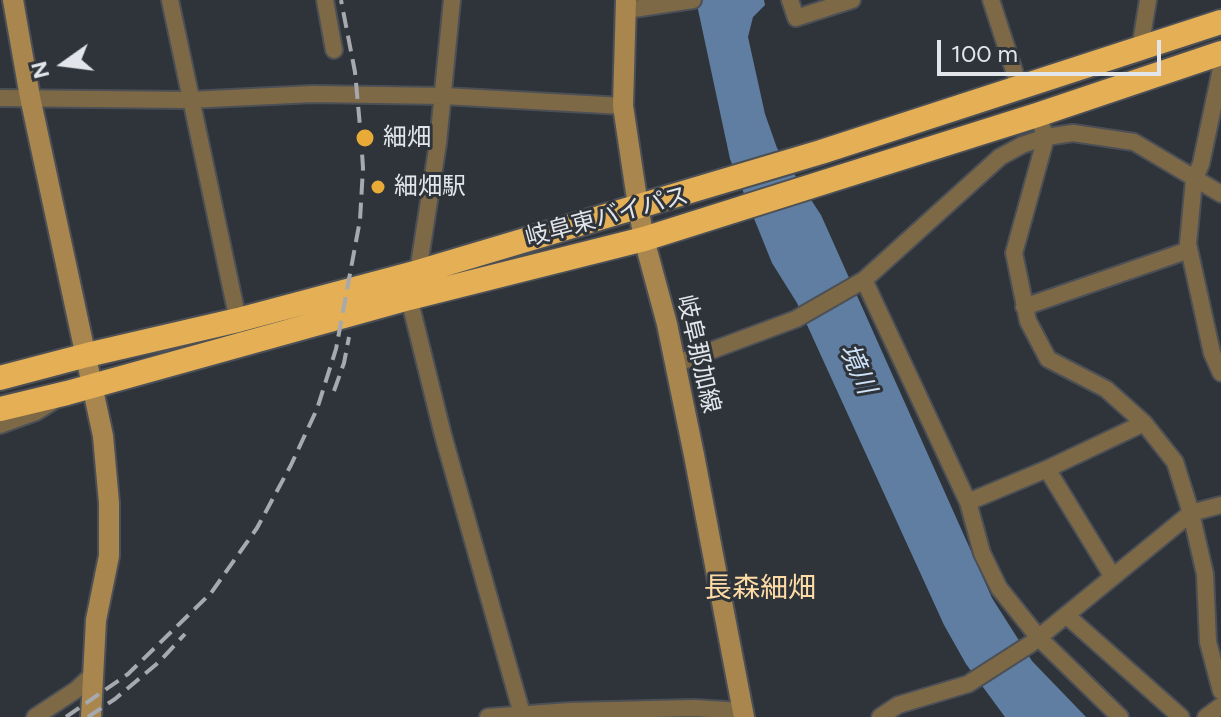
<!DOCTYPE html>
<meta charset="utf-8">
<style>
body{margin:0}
#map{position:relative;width:1221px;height:717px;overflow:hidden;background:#2f343a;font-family:Figtree,sans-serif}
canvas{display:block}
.north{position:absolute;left:24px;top:24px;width:80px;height:80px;-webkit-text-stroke:6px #2f343a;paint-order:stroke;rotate:256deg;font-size:22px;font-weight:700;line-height:32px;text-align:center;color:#e2e5e9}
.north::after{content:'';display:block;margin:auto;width:28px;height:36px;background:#e2e5e9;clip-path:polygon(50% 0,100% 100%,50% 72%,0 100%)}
.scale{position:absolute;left:937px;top:40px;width:224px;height:36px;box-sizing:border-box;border:4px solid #e2e5e9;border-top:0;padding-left:10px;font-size:24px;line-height:28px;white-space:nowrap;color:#e2e5e9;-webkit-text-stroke:6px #2f343a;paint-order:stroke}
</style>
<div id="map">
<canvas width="1221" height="717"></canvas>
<div class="north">N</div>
<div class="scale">100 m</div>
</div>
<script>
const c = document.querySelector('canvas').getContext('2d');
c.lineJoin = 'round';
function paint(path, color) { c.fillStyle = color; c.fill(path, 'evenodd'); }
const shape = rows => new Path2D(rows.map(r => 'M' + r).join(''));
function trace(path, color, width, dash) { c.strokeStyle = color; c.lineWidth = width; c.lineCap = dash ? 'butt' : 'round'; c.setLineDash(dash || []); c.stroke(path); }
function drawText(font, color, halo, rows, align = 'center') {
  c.font = font + ' Figtree,"Noto Sans JP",sans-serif'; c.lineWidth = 6; c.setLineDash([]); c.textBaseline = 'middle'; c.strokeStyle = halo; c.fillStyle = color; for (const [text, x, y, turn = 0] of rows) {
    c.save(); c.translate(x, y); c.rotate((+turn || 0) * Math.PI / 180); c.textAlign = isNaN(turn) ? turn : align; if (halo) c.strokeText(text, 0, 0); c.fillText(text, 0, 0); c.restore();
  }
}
const water = shape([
 [696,0,764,0,765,5,753,17,748,37,765,114,777,148,821,215,992,598,1032,661,1086,717,1005,717,966,664,944,625,797,303,772,263,730,159]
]);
const street = shape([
 [170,0,238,320],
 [325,0,334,50],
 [790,0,796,18,852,0],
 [991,0,1019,86],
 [627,10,693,0],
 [1140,49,1148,0],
 [1221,69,1201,164,1194,180,1188,244,1212,353,1221,373],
 [0,98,189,100,313,94,444,96,623,106],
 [1037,115,1046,137,1014,253,1028,321,1048,359,1106,389,1144,423,1175,462,1191,513,1205,574,1208,642,1221,691],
 [418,272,438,143,452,0],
 [864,280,968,502,982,553,999,588,1039,638,1120,717],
 [409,298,443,435,522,714],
 [1024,307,1189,250],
 [675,364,796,319,864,280,1000,157,1022,145,1046,137,1073,133,1134,142,1221,194],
 [0,425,36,412,52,402],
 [1047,469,1113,577],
 [968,502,1047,469,1144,423],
 [1066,615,1181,717],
 [35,717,76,690,91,676],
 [488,717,570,711,694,708,742,711],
 [880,717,898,705,968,684,1032,643,1191,513,1221,505],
 [1206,717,1221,706]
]);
const secondary = shape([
 [13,0,30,97,103,436,109,503,109,556,96,620,91,717],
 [626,0,623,106,638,206,644,239,667,324,694,455,744,717]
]);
const highway = shape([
 [0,378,87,355,238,320,418,272,821,152,1221,22],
 [0,409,67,393,409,298,644,239,1037,115,1221,53]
]);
const rail = shape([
 [334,391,344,363,349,337],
 [66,717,128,674,211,593,257,528,291,465,317,409,336,349,360,220,363,168,361,137,355,72,341,0],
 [88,717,115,699,159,662,185,634]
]);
const markers = [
 [365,138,10,"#e8ab37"],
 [378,187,8,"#e8ab37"]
];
const poiNames = [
 ["細畑",383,138],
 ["細畑駅",394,187]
];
const streetNames = [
 ["岐阜東バイパス",607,217,-15],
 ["岐阜那加線",698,354,77]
];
const waterNames = [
 ["境川",857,369,66]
];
const quarterNames = [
 ["長森細畑",760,589]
];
paint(water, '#5f7ea1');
trace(street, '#4c5056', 20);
trace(secondary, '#4c5056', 24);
trace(highway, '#4c5056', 28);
trace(street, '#7e6947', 16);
trace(secondary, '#a8864e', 20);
trace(highway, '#e5b055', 24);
trace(rail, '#a6a9ae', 4, [16, 8]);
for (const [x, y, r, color] of markers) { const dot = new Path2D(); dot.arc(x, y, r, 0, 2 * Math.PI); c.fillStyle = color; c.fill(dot); trace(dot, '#2f343a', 3); }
drawText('24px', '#e2e5e9', '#2f343a', poiNames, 'left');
drawText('24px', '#e2e5e9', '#2f343a', streetNames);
drawText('italic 26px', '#cde1f7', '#2f343a', waterNames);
drawText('28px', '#ffdca6', '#2f343a', quarterNames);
</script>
